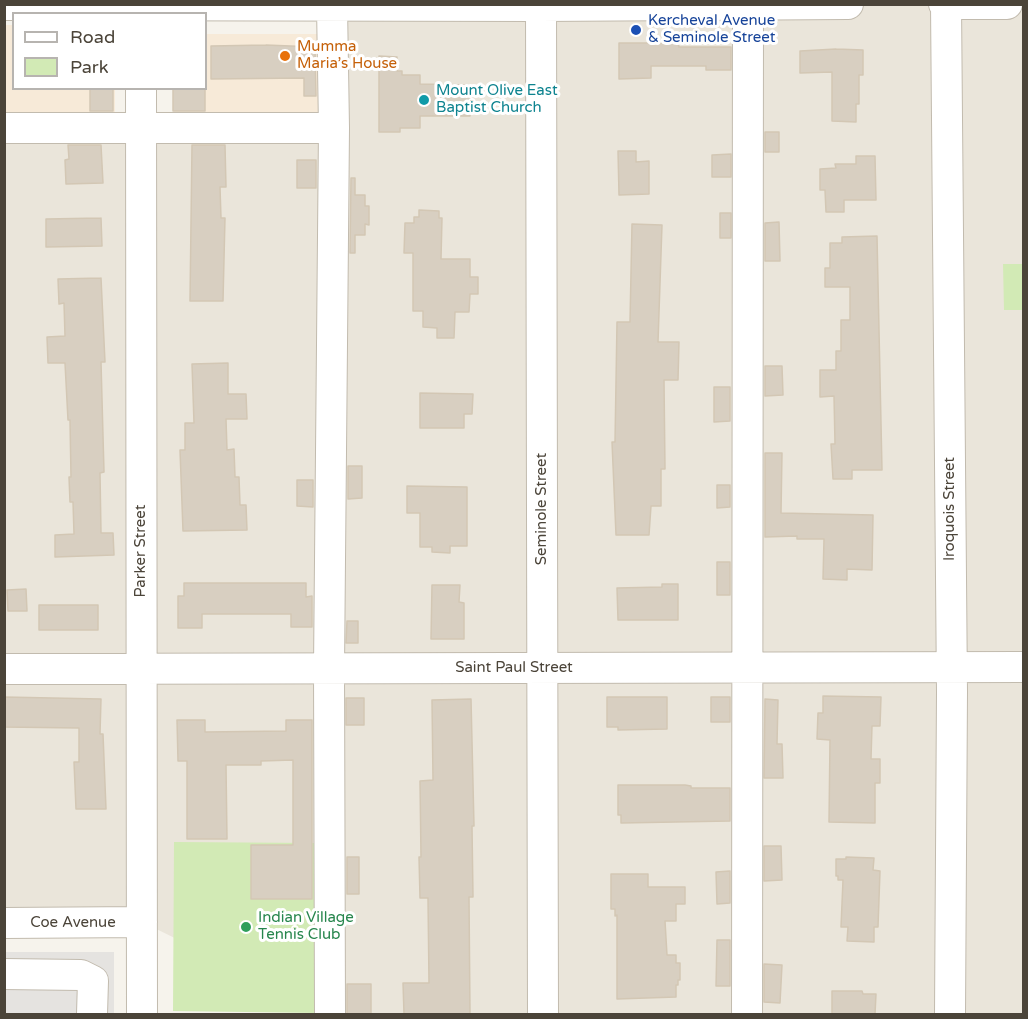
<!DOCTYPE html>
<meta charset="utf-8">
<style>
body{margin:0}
#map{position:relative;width:1028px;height:1019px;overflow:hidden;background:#f6f3ec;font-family:"Varela Round",sans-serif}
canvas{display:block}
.frame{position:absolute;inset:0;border:6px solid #4b4439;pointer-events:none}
.legend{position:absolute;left:12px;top:12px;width:195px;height:78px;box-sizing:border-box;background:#fff;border:2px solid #b7b4b0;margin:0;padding:8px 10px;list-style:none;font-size:18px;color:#4b4439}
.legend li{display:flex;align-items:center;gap:12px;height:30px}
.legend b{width:30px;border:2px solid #b7b4b0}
</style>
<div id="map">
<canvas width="1028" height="1019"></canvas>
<div class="frame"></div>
<ul class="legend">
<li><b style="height:8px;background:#fff"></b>Road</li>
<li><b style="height:16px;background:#d2eab5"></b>Park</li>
</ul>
</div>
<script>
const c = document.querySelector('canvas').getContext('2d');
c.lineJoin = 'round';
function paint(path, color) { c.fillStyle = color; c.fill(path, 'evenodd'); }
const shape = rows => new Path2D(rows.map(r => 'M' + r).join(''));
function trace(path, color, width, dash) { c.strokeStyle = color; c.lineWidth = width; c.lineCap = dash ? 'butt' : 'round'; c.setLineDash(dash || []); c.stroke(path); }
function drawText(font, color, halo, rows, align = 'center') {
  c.font = font + ' "Varela Round",sans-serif'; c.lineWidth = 6; c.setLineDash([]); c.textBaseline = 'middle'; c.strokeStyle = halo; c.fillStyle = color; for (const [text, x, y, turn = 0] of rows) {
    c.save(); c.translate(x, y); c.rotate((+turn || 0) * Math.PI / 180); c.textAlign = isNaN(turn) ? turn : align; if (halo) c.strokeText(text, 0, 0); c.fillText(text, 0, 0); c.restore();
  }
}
const residential = shape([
 [49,5,1023,5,1023,1014,330,1014,142,922,5,923,4,128,334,128,332,6]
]);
const commercial = shape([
 [5,25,13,25,14,88,115,89,115,124,5,123],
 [206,34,327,34,327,123,174,122,173,89,206,88]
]);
const green = shape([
 [1003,264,1023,264,1023,310,1004,310],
 [174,842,318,843,318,1013,173,1011]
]);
const parking = shape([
 [5,952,114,952,114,1014,5,1014]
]);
const building = shape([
 [619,43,678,43,679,47,731,47,731,70,706,70,706,66,651,66,651,78,619,79,619,43],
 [266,45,315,47,316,96,304,96,304,78,211,79,211,46,266,45],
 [836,49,863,50,863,75,859,75,859,104,856,104,856,122,832,121,832,72,800,73,800,51,836,49],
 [379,56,397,57,397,71,402,71,402,75,420,75,420,84,470,85,470,116,420,116,420,128,400,128,400,132,379,132,379,56],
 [90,88,113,88,113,111,90,111,90,88],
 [173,88,205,88,205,111,173,111,173,88],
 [765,132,779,132,779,152,765,152,765,132],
 [68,145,101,145,103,183,66,184,65,160,69,159,68,145],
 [192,145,225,145,226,187,220,187,221,218,225,218,223,301,190,301,192,145],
 [618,151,636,151,636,162,649,161,649,194,619,195,618,151],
 [731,154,731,177,712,177,712,155,731,154],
 [856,156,875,156,876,200,844,200,844,212,826,212,825,190,820,190,820,169,836,168,835,164,856,164,856,156],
 [297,160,316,160,316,188,297,188,297,160],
 [351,178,355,178,355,195,365,195,365,206,369,206,369,225,365,224,365,235,355,235,355,253,350,253,351,178],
 [419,210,439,211,439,218,442,218,441,259,470,259,470,277,478,277,478,294,470,294,469,312,455,312,454,338,437,338,437,328,423,327,423,311,413,311,413,253,404,253,405,223,414,223,414,217,419,217,419,210],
 [720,213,731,213,731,238,720,238,720,213],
 [101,218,102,246,46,247,46,219,101,218],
 [779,222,780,261,765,261,765,223,779,222],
 [632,224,662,225,658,342,679,342,678,380,664,380,665,469,661,469,661,506,651,506,649,535,616,535,612,442,615,442,617,322,630,322,632,224],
 [877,236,882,470,852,470,852,479,833,479,831,444,835,444,834,396,820,397,820,370,836,370,836,351,841,351,841,320,850,320,850,287,825,287,825,268,830,268,830,243,842,243,842,237,877,236],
 [101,278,105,362,101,362,104,472,100,473,101,533,113,533,114,555,55,557,55,535,74,534,73,502,70,502,69,477,71,477,70,420,68,420,65,363,48,363,47,337,65,336,64,303,59,304,58,279,101,278],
 [228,363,228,394,246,394,247,419,226,419,227,450,234,449,235,477,239,477,240,505,246,505,247,530,183,531,180,450,185,450,185,423,194,423,192,364,228,363],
 [765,366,782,366,783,395,765,396,765,366],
 [714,387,730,387,730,421,714,422,714,387],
 [420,393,473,394,472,414,464,414,464,428,420,428,420,393],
 [765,453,782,453,781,513,873,515,872,570,847,569,847,580,823,579,824,539,797,539,797,536,765,537,765,453],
 [348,466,362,466,362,498,348,499,348,466],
 [297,480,313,480,313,507,297,506,297,480],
 [717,485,730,485,730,507,717,508,717,485],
 [407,486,467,487,467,546,450,546,450,553,432,552,432,547,420,547,420,513,407,513,407,486],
 [717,562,730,562,730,595,717,595,717,562],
 [184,583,306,583,306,597,312,596,312,627,291,627,291,614,202,614,202,628,178,628,178,596,184,596,184,583],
 [662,584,678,584,678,620,618,620,617,588,662,587,662,584],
 [432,585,460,585,459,602,464,603,464,639,431,639,432,585],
 [26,589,27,611,8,611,7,590,26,589],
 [39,605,98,605,98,630,39,630,39,605],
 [347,621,358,621,358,643,346,643,347,621],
 [823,696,881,697,880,726,872,726,871,759,880,759,880,783,875,783,875,823,829,822,830,740,817,739,818,713,823,713,823,696],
 [4,697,101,699,100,734,103,734,106,809,76,809,74,762,79,762,79,728,4,727,4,697],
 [607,697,667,697,667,729,618,730,618,727,607,727,607,697],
 [711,697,730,697,730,722,711,722,711,697],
 [346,698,364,698,364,725,346,725,346,698],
 [471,699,474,826,472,826,473,897,469,897,470,1014,404,1014,403,983,429,983,428,898,420,898,419,857,421,857,420,781,433,780,432,700,471,699],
 [765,699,778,700,777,744,782,744,783,778,764,778,765,699],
 [177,720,205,720,205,732,286,731,286,720,312,720,312,899,251,899,251,845,293,845,293,760,261,761,261,765,226,765,227,839,187,839,187,761,178,761,177,720],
 [618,785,685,785,691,786,691,788,730,788,730,821,621,823,621,815,618,815,618,785],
 [764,846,781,846,782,880,764,881,764,846],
 [347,857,359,857,359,894,347,894,347,857],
 [846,857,874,858,873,870,880,871,878,927,874,927,874,942,847,941,848,927,841,927,843,880,838,880,838,876,836,876,836,859,846,859,846,857],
 [730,871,730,903,717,904,716,872,730,871],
 [611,874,648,874,648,887,685,887,685,904,676,904,676,921,665,921,667,955,676,955,676,963,680,963,680,980,678,980,678,985,676,985,676,997,617,999,617,915,615,916,615,909,611,909,611,874],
 [717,940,730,940,730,986,716,986,717,940],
 [764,964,782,965,780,1003,764,1002,764,964],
 [347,984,371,984,371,1014,347,1014,347,984],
 [832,991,862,991,863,994,876,994,875,1014,832,1014,832,991]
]);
const minor = shape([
 [541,4,543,1014],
 [944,4,1007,4],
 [946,4,952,692,950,1014],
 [4,5,541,6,848,4],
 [141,88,142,1014],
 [4,128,334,128],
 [4,669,1024,667],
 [4,923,142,922],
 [4,974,81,975,93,981,92,1014],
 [330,1014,329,668,334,128,332,6],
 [747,1014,748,4]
]);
const markers = [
 [636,30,6,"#1a4fb4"],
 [285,56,6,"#e8710a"],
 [424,100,6,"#0f9aa8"],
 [246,927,6,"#2e9e5b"]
];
const transitNames = [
 ["Kercheval Avenue",648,21],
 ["& Seminole Street",648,38]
];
const foodNames = [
 ["Mumma",297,47],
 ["Maria’s House",297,64]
];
const cultureNames = [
 ["Mount Olive East",436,91],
 ["Baptist Church",436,108]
];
const streetNames = [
 ["Seminole Street",542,509,-90],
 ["Iroquois Street",950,509,-90],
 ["Parker Street",141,551,-90],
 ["Saint Paul Street",514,668],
 ["Coe Avenue",73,923]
];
const leisureNames = [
 ["Indian Village",258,918],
 ["Tennis Club",258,935]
];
paint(residential, '#eae5da');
paint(commercial, '#f7ead8');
paint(green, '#d2eab5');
paint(parking, '#e5e3e0');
paint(building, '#d8cfc1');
trace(building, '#d3c7b4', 1.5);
trace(minor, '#c2bbae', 32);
trace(minor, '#fff', 30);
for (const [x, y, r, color] of markers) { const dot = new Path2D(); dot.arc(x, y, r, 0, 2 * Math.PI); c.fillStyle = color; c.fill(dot); trace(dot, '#fff', 2); }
drawText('15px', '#164399', '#fff', transitNames, 'left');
drawText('15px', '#c56008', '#fff', foodNames, 'left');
drawText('15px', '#0d838f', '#fff', cultureNames, 'left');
drawText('15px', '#4b4439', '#fff', streetNames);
drawText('15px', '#27864d', '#fff', leisureNames, 'left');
</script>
